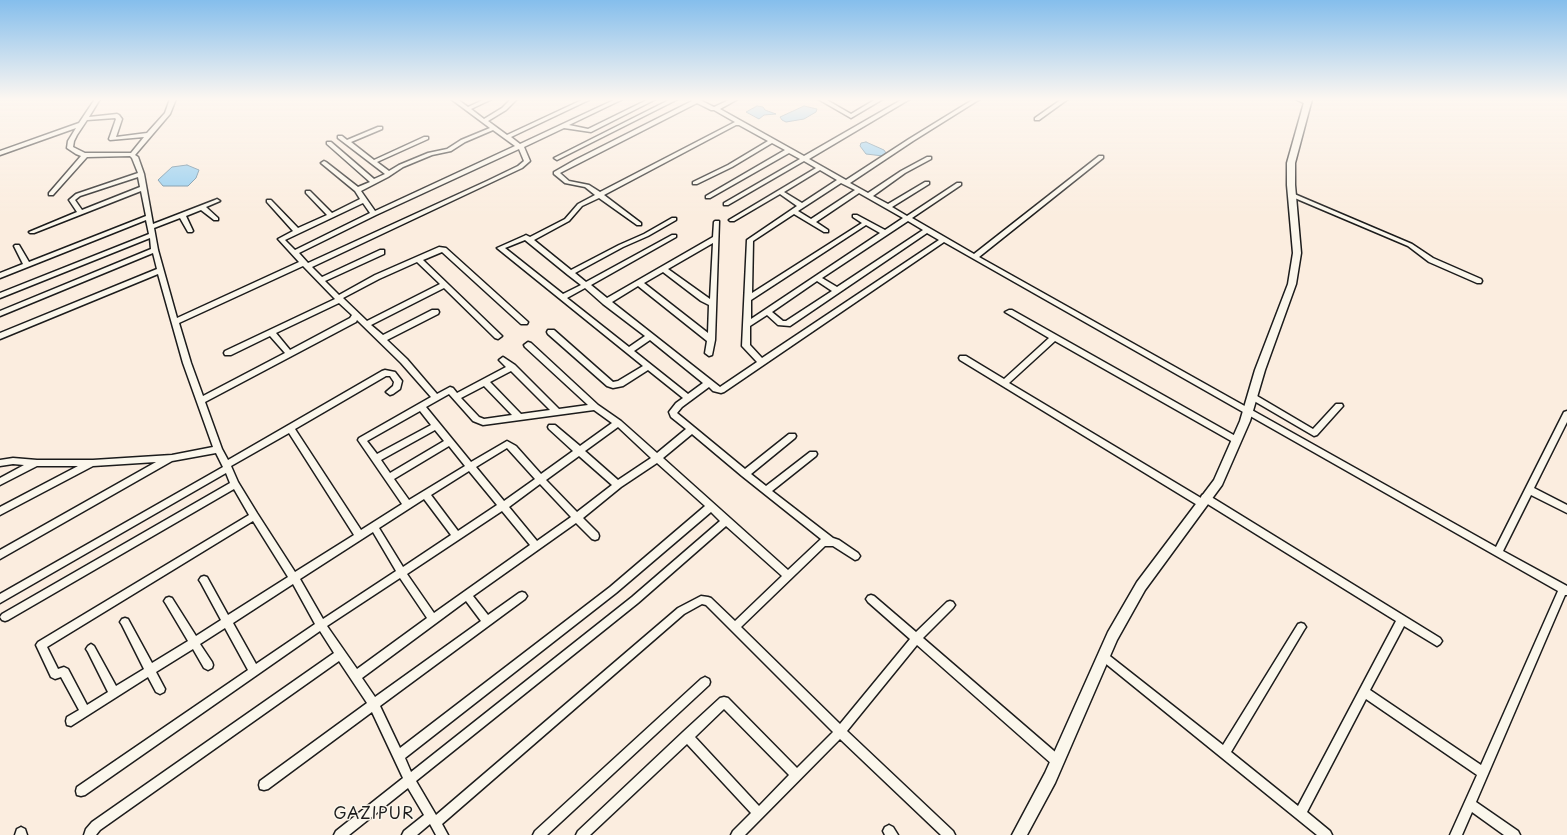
<!DOCTYPE html>
<style>
body{margin:0}
canvas{display:block;background:#fbeddf}
</style>
<canvas width="1567" height="835"></canvas>
<script>
const c = document.querySelector('canvas').getContext('2d');
c.lineJoin = 'round';
function paint(path, color) { c.fillStyle = color; c.fill(path, 'evenodd'); }
const shape = rows => new Path2D(rows.map(r => 'M' + r).join(''));
function trace(path, color, width, dash) { c.strokeStyle = color; c.lineWidth = width; c.lineCap = dash ? 'butt' : 'round'; c.setLineDash(dash || []); c.stroke(path); }
function drawText(font, color, halo, rows, align = 'center') {
  c.font = font + ' "Playpen Sans",sans-serif'; c.lineWidth = 3; c.setLineDash([]); c.textBaseline = 'middle'; c.strokeStyle = halo; c.fillStyle = color; for (const [text, x, y, turn = 0] of rows) {
    c.save(); c.translate(x, y); c.rotate((+turn || 0) * Math.PI / 180); c.textAlign = isNaN(turn) ? turn : align; if (halo) c.strokeText(text, 0, 0); c.fillText(text, 0, 0); c.restore();
  }
}
const water = shape([
 [757,106,763,107,765,110,776,114,764,115,759,119,746,112,757,106],
 [804,106,817,109,816,112,804,119,786,122,782,120,780,117,804,106],
 [866,142,884,150,886,153,883,156,866,154,860,146,861,143,866,142],
 [187,165,199,170,196,178,188,186,163,186,158,180,172,167,187,165]
]);
const minor = shape([
 [95,99,100,99,89,117,117,114,119,115,122,119,116,137,147,133,165,113,170,99,176,99,170,114,135,155,138,157,144,174,153,224,215,200,217,199,220,201,206,207,218,218,218,220,214,220,201,210,186,216,193,231,192,232,188,232,180,218,154,228,158,250,177,318,299,262,278,239,293,231,267,202,267,200,271,200,298,228,327,215,306,193,306,191,310,191,332,213,360,199,355,191,321,163,324,161,326,162,358,187,370,182,327,144,327,142,331,142,374,179,385,174,338,138,338,136,342,136,347,140,378,127,382,127,382,129,351,142,374,160,424,137,428,137,428,139,377,162,389,171,399,165,428,153,447,149,461,140,490,128,451,99,457,99,468,107,485,99,492,99,471,109,484,119,502,108,511,99,517,99,506,110,488,121,507,135,584,99,591,99,511,137,520,144,616,99,623,99,569,125,588,129,649,99,656,99,591,132,564,128,524,147,530,161,522,168,312,267,322,277,380,250,384,250,384,254,325,281,339,295,375,275,439,247,446,248,528,322,527,324,521,324,442,252,423,260,502,336,498,339,495,338,444,288,371,325,383,335,432,310,438,310,439,312,438,314,387,340,407,359,437,394,450,387,453,388,457,393,506,367,499,360,503,357,515,365,559,409,588,405,525,347,524,345,528,342,531,343,598,405,621,421,657,453,686,429,671,417,669,412,676,403,683,398,648,370,623,386,613,388,607,386,548,334,547,332,548,330,554,330,613,382,618,381,643,366,497,248,524,236,526,235,530,237,565,219,578,204,595,195,585,187,565,183,554,174,554,172,575,160,692,101,691,99,698,99,714,107,731,99,738,99,720,109,804,156,903,99,910,99,809,159,846,180,909,139,974,99,980,99,913,141,850,183,868,193,901,171,927,157,931,157,931,159,905,173,873,196,888,204,925,182,929,182,929,184,892,207,907,216,957,183,961,183,961,185,912,218,974,254,1099,156,1103,156,1103,158,979,257,1496,547,1563,414,1564,412,1567,411,1567,422,1534,488,1567,505,1567,513,1531,495,1503,551,1567,586,1567,595,1565,595,1476,802,1518,831,1520,835,1504,835,1472,812,1462,835,1450,835,1477,775,1366,699,1307,812,1330,831,1332,835,1317,835,1100,659,1098,656,1100,653,1103,651,1106,653,1223,745,1298,624,1301,623,1304,624,1306,627,1304,630,1231,752,1298,806,1396,621,1206,503,1205,506,1202,507,1199,506,960,360,959,358,960,356,966,356,1004,379,1049,338,1005,312,1009,310,1012,310,1239,438,1240,440,1239,442,1233,442,1055,341,1009,383,1201,498,1202,495,1205,494,1208,495,1440,638,1442,641,1440,644,1437,646,1404,626,1370,690,1481,765,1558,591,944,242,724,392,721,393,713,391,709,387,682,407,677,413,745,469,789,434,795,434,796,436,795,438,751,474,766,486,810,452,816,452,817,454,816,456,772,491,833,538,839,540,858,553,860,556,858,559,855,560,833,546,825,546,741,627,840,724,910,639,868,602,866,599,868,596,871,595,874,596,916,632,947,602,950,601,953,602,955,605,953,608,923,638,1061,757,1062,761,1061,765,1057,766,1053,765,917,645,847,731,953,831,955,835,941,835,840,739,745,835,731,835,733,831,751,813,687,744,590,835,576,835,578,831,683,732,720,698,724,697,728,698,797,768,833,732,706,605,702,604,684,614,442,824,448,835,436,835,430,824,417,835,402,835,404,831,424,815,408,788,349,835,334,835,336,831,403,778,372,712,268,789,264,790,260,789,259,785,260,781,367,703,339,661,100,830,96,835,84,835,86,829,92,822,334,653,320,631,85,795,81,796,77,795,76,791,77,787,248,670,225,628,200,644,212,662,213,665,212,668,208,670,204,668,193,649,156,672,165,689,164,692,160,694,156,692,148,677,71,726,67,725,66,721,67,717,79,710,61,677,55,679,51,677,36,645,38,642,249,515,234,489,8,620,5,621,2,620,0,617,2,614,230,483,226,473,0,603,0,594,223,467,216,453,172,461,0,559,0,550,156,462,93,466,0,515,0,507,78,466,37,466,0,485,0,478,24,465,13,464,0,466,0,460,13,458,37,460,93,460,172,455,213,447,183,363,158,274,0,339,0,333,157,269,153,253,0,316,0,311,151,249,150,238,0,298,0,293,149,234,146,220,0,278,0,273,23,264,14,246,15,245,19,245,29,262,146,216,141,191,34,233,30,233,29,232,77,212,69,200,76,194,138,173,132,158,130,156,87,157,53,195,49,195,49,193,81,156,76,154,67,148,68,141,76,128,0,155,0,151,79,123,95,99],
 [697,103,711,110,714,110,735,122,600,192,589,185,569,181,560,173,697,103],
 [115,118,116,119,109,139,110,140,144,137,131,153,85,153,73,147,74,141,77,135,87,120,115,118],
 [736,125,739,125,768,141,728,165,693,182,693,184,697,184,732,167,772,143,785,150,706,196,706,198,710,198,789,153,800,159,724,203,724,205,728,205,804,161,816,168,729,220,730,221,734,221,780,194,797,206,747,240,742,346,757,362,720,387,612,302,638,286,707,341,705,353,709,356,712,355,715,340,719,221,715,221,714,222,713,237,607,298,591,285,676,237,676,235,672,235,586,282,575,273,623,247,648,236,676,220,676,218,672,218,644,234,619,245,571,270,534,240,569,221,582,206,599,198,637,225,641,225,641,223,604,195,736,125],
 [493,130,515,146,375,211,361,191,388,177,403,167,432,155,451,151,465,142,493,130],
 [519,149,524,161,518,166,487,181,308,263,299,253,376,215,519,149],
 [820,170,837,180,802,203,784,192,820,170],
 [138,177,140,187,82,210,75,200,80,196,138,177],
 [841,183,855,190,811,219,798,211,841,183],
 [859,193,903,218,885,230,857,215,853,215,853,217,862,223,752,293,753,241,794,214,824,232,828,232,828,230,816,222,859,193],
 [363,203,370,213,295,250,285,240,363,203],
 [908,221,923,230,837,287,822,278,908,221],
 [866,225,880,233,751,319,751,300,866,225],
 [927,233,939,240,762,358,750,345,750,326,767,315,778,325,790,326,927,233],
 [525,240,568,275,581,285,563,294,505,248,525,240],
 [713,243,710,299,668,269,713,243],
 [417,262,440,284,367,321,343,298,379,279,417,262],
 [303,266,335,299,225,351,224,353,225,355,231,355,270,336,285,353,203,396,191,363,179,323,303,266],
 [663,272,701,301,709,305,708,333,644,283,663,272],
 [817,281,832,291,786,321,783,321,772,312,817,281],
 [585,288,603,304,645,336,629,347,567,298,585,288],
 [339,303,352,315,350,318,290,350,276,333,339,303],
 [357,320,401,363,431,397,359,438,358,440,402,504,361,530,295,429,386,376,390,376,394,382,393,386,386,392,390,395,393,394,400,389,402,381,395,372,385,370,382,371,228,460,222,449,205,402,356,322,357,320],
 [650,340,703,383,688,394,634,351,650,340],
 [511,371,550,410,521,414,490,382,511,371],
 [484,386,512,415,484,419,479,417,461,398,484,386],
 [449,394,473,421,483,425,594,410,612,423,580,446,555,425,549,425,548,427,549,429,573,451,541,474,516,446,507,441,471,462,426,407,449,394],
 [420,411,431,425,377,454,367,441,420,411],
 [618,427,651,458,618,480,585,451,618,427],
 [435,430,444,441,390,473,381,460,435,430],
 [289,433,354,535,295,572,257,513,238,482,231,466,289,433],
 [692,434,742,476,821,539,788,570,663,458,692,434],
 [449,446,465,466,409,500,394,479,449,446],
 [507,448,535,479,504,501,476,467,507,448],
 [579,456,612,485,577,512,546,480,579,456],
 [657,463,705,506,610,587,400,748,380,706,525,599,527,596,525,593,522,592,519,593,488,615,473,596,576,523,592,539,595,540,598,539,599,536,598,533,583,518,621,487,657,463],
 [469,471,497,505,458,531,431,495,469,471],
 [540,484,571,517,537,541,509,507,540,484],
 [424,499,451,535,403,567,379,528,424,499],
 [502,511,530,545,434,613,407,574,502,511],
 [711,512,720,521,632,597,411,772,405,758,616,593,711,512],
 [253,521,288,577,228,615,207,577,204,576,201,577,199,580,201,583,221,620,196,636,172,598,169,597,166,598,164,601,166,604,188,641,152,663,128,619,125,618,122,619,120,622,122,625,144,669,116,686,94,646,91,644,88,646,86,649,88,652,108,692,87,705,68,669,64,667,58,669,47,647,253,521],
 [726,526,782,576,735,621,711,598,708,597,701,596,678,608,436,815,416,781,638,603,726,526],
 [373,532,396,571,323,619,300,579,373,532],
 [400,578,427,618,357,669,327,626,400,578],
 [293,584,315,624,256,664,233,623,293,584],
 [466,601,481,621,375,697,362,678,466,601],
 [724,709,789,775,759,806,695,737,724,709],
 [671,99,678,99,559,159,557,160,554,158,671,99],
 [818,99,825,99,851,114,876,99,883,99,851,118,818,99],
 [1062,99,1068,99,1039,120,1035,120,1035,118,1062,99],
 [1295,99,1303,99,1311,103,1308,105,1295,99],
 [1292,193,1412,244,1433,258,1481,279,1482,281,1481,283,1477,283,1429,262,1408,246,1290,196,1290,194,1292,193],
 [1252,393,1313,429,1336,404,1342,404,1343,406,1317,435,1314,436,1249,398,1248,396,1252,393],
 [705,677,709,679,710,682,709,685,547,835,533,835,535,831,701,679,705,677],
 [889,825,893,827,898,835,885,835,883,831,885,827,889,825],
 [21,827,25,829,27,835,15,835,17,829,21,827]
]);
const tertiary = shape([
 [1305,99,1312,99,1295,163,1295,185,1301,253,1296,284,1265,370,1250,421,1222,485,1145,590,1117,640,1055,783,1027,835,1012,835,1045,773,1108,632,1137,582,1214,480,1240,421,1255,370,1288,284,1293,253,1287,185,1287,163,1305,99]
]);
const nearNeighbourhoodnames = [
 ["GAZIPUR",374,815]
];
paint(water, '#91cdf1');
trace(water, '#62869c', 1);
trace(minor, '#1c1c1c', 3);
trace(tertiary, '#1c1c1c', 3);
paint(minor, '#fbf7ec');
paint(tertiary, '#fbf7ec');
const sky = c.createLinearGradient(0, 0, 0, 216);
sky.addColorStop(0, '#85beec');
sky.addColorStop(0.46, '#fdf7f1');
sky.addColorStop(1, '#fdf7f100');
c.fillStyle = sky;
c.fillRect(0, 0, 1567, 216);
c.letterSpacing = '1px';
drawText('16px', '#1c1c1c', '#fbf7ec', nearNeighbourhoodnames);
c.letterSpacing = '0px';
</script>
